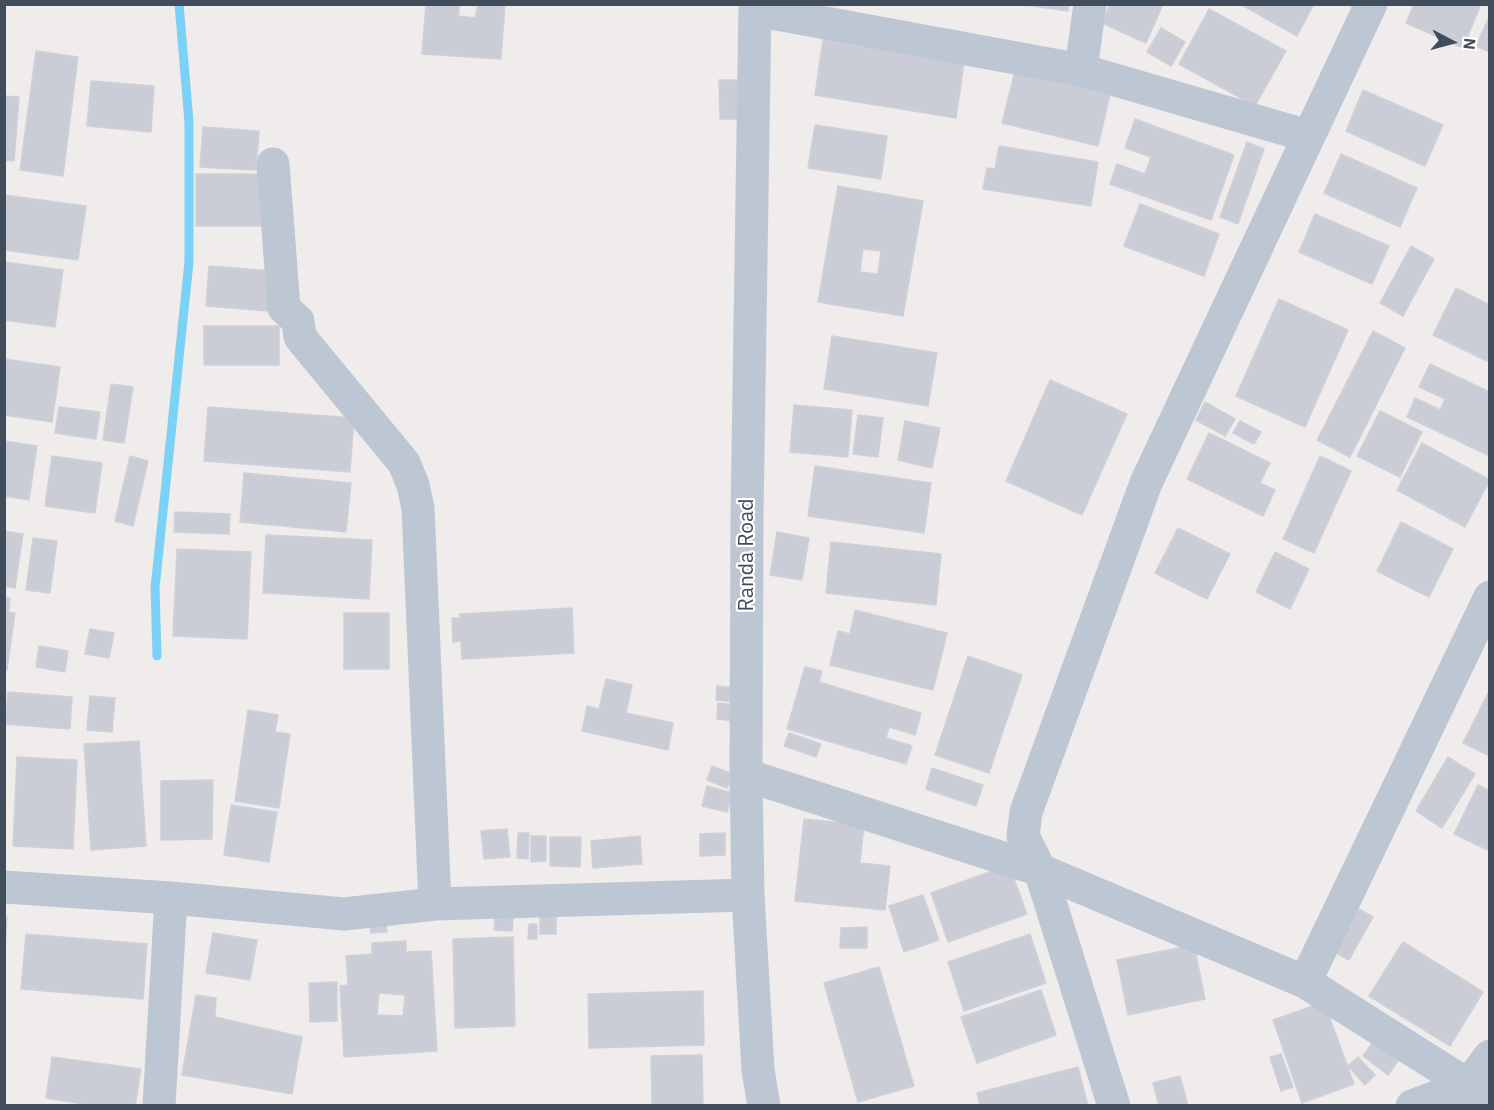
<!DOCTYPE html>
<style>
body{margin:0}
#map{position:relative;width:1494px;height:1110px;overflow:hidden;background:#efeceb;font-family:"IBM Plex Sans",sans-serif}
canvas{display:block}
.frame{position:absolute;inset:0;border:6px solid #424d5b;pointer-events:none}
.north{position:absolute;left:1422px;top:12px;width:60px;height:60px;-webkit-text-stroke:4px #fff;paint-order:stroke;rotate:96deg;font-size:16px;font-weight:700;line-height:24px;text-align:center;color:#424d5b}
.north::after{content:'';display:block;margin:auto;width:21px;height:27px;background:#424d5b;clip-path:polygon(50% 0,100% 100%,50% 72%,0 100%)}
</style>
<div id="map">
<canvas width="1494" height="1110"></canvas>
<div class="frame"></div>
<div class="north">N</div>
</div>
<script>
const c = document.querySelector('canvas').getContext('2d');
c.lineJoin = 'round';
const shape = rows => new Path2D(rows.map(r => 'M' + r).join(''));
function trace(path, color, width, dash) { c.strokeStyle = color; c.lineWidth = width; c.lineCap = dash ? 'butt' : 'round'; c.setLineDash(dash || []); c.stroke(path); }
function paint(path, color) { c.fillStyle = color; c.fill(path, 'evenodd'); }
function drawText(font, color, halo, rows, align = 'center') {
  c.font = font + ' "IBM Plex Sans",sans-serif'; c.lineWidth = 4.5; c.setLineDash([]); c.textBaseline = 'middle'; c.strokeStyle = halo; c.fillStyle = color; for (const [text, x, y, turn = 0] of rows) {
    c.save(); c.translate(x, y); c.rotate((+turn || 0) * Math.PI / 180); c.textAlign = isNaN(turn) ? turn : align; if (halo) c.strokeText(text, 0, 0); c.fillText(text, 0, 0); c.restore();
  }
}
const stream = shape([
 [157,656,155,588,189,262,189,122,179,4]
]);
const building = shape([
 [426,4,460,4,458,16,475,18,478,4,505,4,501,59,422,54,426,4],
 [1019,4,1069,4,1068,11,1019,4],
 [1110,4,1163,4,1146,43,1102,23,1110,4],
 [1240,4,1314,4,1297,36,1240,4],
 [1414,4,1481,4,1463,48,1406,23,1414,4],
 [1209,9,1286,51,1255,106,1179,64,1209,9],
 [1490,15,1490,52,1476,46,1490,15],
 [1161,28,1185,42,1171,66,1147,52,1161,28],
 [823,40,964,63,956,118,815,95,823,40],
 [36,51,78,57,63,176,20,170,36,51],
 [1016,67,1111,90,1098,146,1002,123,1016,67],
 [719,80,738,80,739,119,720,119,719,80],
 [91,81,154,86,151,132,87,126,91,81],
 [1363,90,1443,125,1425,166,1346,131,1363,90],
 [4,96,19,97,14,161,4,160,4,96],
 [1135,119,1234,155,1211,220,1110,184,1117,164,1145,174,1151,157,1125,148,1135,119],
 [815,125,887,136,881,179,808,168,815,125],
 [203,127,259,131,256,170,200,167,203,127],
 [1247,142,1264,149,1238,224,1220,217,1247,142],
 [999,146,1098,162,1091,206,983,189,987,168,995,169,999,146],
 [1341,154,1417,188,1400,227,1324,193,1341,154],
 [196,174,264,174,263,226,196,226,196,174],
 [838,186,923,201,903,316,818,302,838,186],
 [863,249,881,251,878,274,860,272,863,249],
 [4,195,86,206,78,260,4,250,4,195],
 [1140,204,1219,234,1204,276,1124,246,1140,204],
 [1315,214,1389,246,1372,284,1299,252,1315,214],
 [1411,246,1434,259,1403,316,1380,303,1411,246],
 [4,262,63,270,55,327,4,320,4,262],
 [209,266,273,271,269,311,206,306,209,266],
 [1456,288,1490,305,1490,356,1487,361,1433,335,1456,288],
 [1279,299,1348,330,1305,427,1236,396,1279,299],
 [204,326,279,326,279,365,204,365,204,326],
 [1373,331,1405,348,1350,457,1317,440,1373,331],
 [832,336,937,353,928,406,824,389,832,336],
 [4,359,60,367,52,422,4,415,4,359],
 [1430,364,1490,392,1490,456,1407,417,1415,398,1440,410,1445,399,1419,387,1430,364],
 [1050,380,1127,414,1082,515,1006,481,1050,380],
 [111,384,133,387,124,443,103,440,111,384],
 [1205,402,1235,419,1225,436,1196,420,1205,402],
 [794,405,852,410,848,457,790,452,794,405],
 [59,407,100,412,96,439,55,433,59,407],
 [208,407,354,418,350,472,204,461,208,407],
 [1380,411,1422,432,1400,477,1357,456,1380,411],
 [858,415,883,418,878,457,853,454,858,415],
 [905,421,940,428,932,468,898,460,905,421],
 [1240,421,1261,432,1254,444,1233,433,1240,421],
 [1209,433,1270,463,1260,483,1275,490,1263,516,1187,479,1209,433],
 [4,441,37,446,29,500,4,496,4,441],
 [1422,443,1490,480,1465,527,1397,490,1422,443],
 [52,456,102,463,95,513,45,506,52,456],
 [130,456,148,461,133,526,115,521,130,456],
 [1320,456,1351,471,1314,553,1283,539,1320,456],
 [815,466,931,483,924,533,808,516,815,466],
 [244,473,351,483,346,532,240,522,244,473],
 [175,512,230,514,229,534,174,532,175,512],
 [1401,522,1453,549,1429,597,1377,571,1401,522],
 [1178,528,1230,554,1207,599,1155,573,1178,528],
 [4,531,23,534,15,588,4,586,4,531],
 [777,532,809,538,802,580,770,575,777,532],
 [266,535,372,540,369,599,263,593,266,535],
 [33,538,57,541,50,593,26,590,33,538],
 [831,542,941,554,936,605,826,593,831,542],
 [177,549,251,552,247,639,173,636,177,549],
 [1275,552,1309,569,1290,609,1256,592,1275,552],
 [4,597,10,598,9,612,4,612,4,597],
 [572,608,574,653,462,659,461,641,453,642,452,618,460,618,460,614,572,608],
 [855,610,947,633,933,690,830,665,838,631,850,634,855,610],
 [4,612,15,613,7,670,4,670,4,612],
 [344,613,389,613,389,669,344,669,344,613],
 [90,629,114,633,109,658,85,654,90,629],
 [39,646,68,651,65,672,36,667,39,646],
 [968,656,1022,675,989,773,935,755,968,656],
 [805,667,822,671,819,682,921,713,915,735,889,727,886,738,912,746,906,764,787,729,805,667],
 [606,679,632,685,626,713,673,723,668,750,582,731,587,706,599,709,606,679],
 [717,686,738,688,737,702,716,700,717,686],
 [8,692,72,697,70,729,5,724,8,692],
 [1488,693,1490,694,1490,756,1463,743,1488,693],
 [90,696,115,698,112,732,87,730,90,696],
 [718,703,736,705,735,721,717,719,718,703],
 [248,710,278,715,275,732,290,734,279,808,235,801,248,710],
 [789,733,821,744,816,757,784,746,789,733],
 [139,741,146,846,91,850,84,744,139,741],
 [17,757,77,760,73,849,13,846,17,757],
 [1448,757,1475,774,1442,828,1416,811,1448,757],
 [712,766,733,774,727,788,707,780,712,766],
 [932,768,983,785,976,806,926,789,932,768],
 [213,780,212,839,161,840,161,781,213,780],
 [1478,785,1490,791,1490,851,1454,834,1478,785],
 [707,786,732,793,727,812,702,806,707,786],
 [231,805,277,812,269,862,224,855,231,805],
 [804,819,864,825,860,863,890,866,885,910,795,901,804,819],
 [507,829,510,857,484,859,481,831,507,829],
 [518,833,529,833,528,859,517,858,518,833],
 [725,833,725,855,700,856,700,834,725,833],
 [531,836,546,836,546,861,531,862,531,836],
 [640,836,642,864,593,868,591,841,640,836],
 [550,837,581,837,580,867,550,866,550,837],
 [1009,865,1027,914,948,942,931,893,1009,865],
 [923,895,939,940,904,952,889,906,923,895],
 [1355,907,1373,917,1349,960,1331,950,1355,907],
 [496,908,514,909,512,931,494,930,496,908],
 [540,912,556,913,556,934,540,934,540,912],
 [4,917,7,917,4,969,4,917],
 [386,918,387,932,371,933,370,919,386,918],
 [529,924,537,924,537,939,528,939,529,924],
 [867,927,867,948,840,948,841,928,867,927],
 [213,933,257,940,250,980,206,973,213,933],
 [26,934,147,944,143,999,21,989,26,934],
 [1030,934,1046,983,964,1011,948,962,1030,934],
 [513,937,515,1026,455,1028,453,939,513,937],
 [406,941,406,952,431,951,437,1051,344,1057,340,986,348,985,346,956,372,954,372,943,406,941],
 [379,993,405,995,403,1016,377,1015,379,993],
 [1403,942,1483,992,1450,1046,1369,996,1403,942],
 [1194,945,1205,999,1128,1015,1117,960,1194,945],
 [879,967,914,1086,858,1102,824,983,879,967],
 [337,982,337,1021,310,1022,309,983,337,982],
 [1041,990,1056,1035,977,1063,961,1017,1041,990],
 [703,991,704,1045,589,1048,588,994,703,991],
 [196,995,216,998,215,1017,302,1037,292,1094,182,1075,196,995],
 [1324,1002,1354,1084,1302,1103,1273,1020,1324,1002],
 [1378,1035,1403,1054,1388,1075,1363,1056,1378,1035],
 [1281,1054,1293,1087,1281,1091,1270,1057,1281,1054],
 [702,1055,703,1106,652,1106,651,1056,702,1055],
 [52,1057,141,1069,135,1106,95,1106,46,1098,52,1057],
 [1358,1057,1375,1075,1365,1085,1348,1066,1358,1057],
 [1078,1067,1088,1106,980,1106,977,1093,1078,1067],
 [1180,1076,1188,1106,1159,1106,1153,1083,1180,1076]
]);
const minor = shape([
 [755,4,747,517,746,775,748,895,758,1070,764,1106],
 [755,10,1081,70,1308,136],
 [1081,70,1090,4],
 [273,164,284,308,298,321,300,337,404,463,413,485,418,508,435,904],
 [746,775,1040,870,1305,982,1468,1085,1490,1104],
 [4,887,171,898,344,914,435,904,748,895],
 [1305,982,1490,597],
 [159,1106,171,898],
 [1114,1106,1040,870,1023,836,1026,812,1146,483,1371,4],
 [1412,1106,1468,1085,1490,1056]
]);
const streetNames = [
 ["Randa Road",747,555,-90]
];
trace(stream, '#7bd1f6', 9);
paint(building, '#cacdd5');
trace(building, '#cfd1d9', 1.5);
trace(minor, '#bdc7d3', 33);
drawText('21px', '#424d5b', '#fff', streetNames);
</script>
